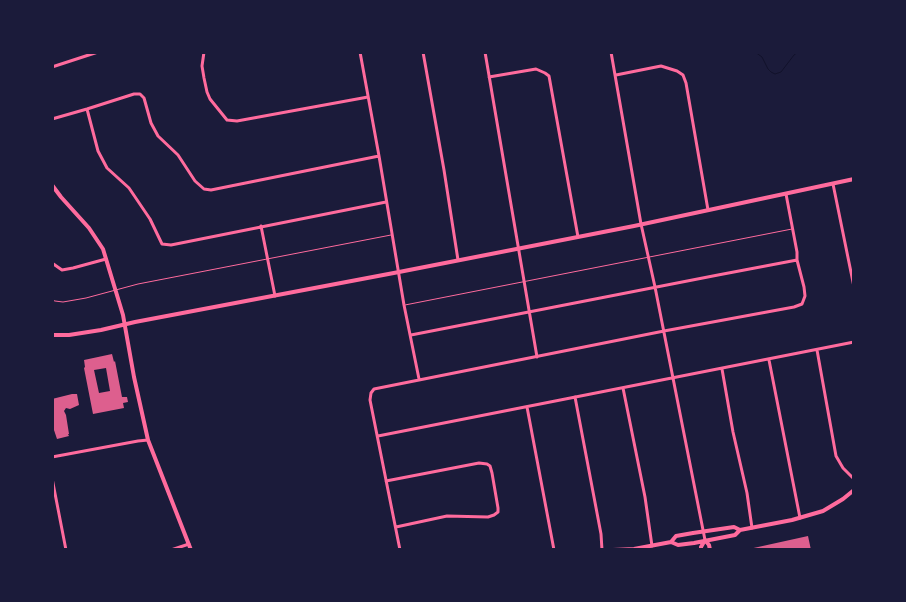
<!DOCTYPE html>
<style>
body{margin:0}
#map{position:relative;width:906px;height:602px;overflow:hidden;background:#1b1b3a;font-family:"Archivo Narrow",sans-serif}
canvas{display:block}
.frame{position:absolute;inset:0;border:54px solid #1b1b3a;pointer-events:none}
</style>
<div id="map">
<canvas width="906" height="602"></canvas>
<div class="frame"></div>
</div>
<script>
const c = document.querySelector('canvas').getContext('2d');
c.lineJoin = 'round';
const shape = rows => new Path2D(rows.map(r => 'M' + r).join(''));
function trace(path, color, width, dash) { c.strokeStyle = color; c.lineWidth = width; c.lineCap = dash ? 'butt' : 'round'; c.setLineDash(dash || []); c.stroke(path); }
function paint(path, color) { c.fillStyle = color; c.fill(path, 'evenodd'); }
const stream = shape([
 [755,52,762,57,768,69,771,72,775,74,781,72,794,55,798,52]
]);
const building = shape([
 [112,354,114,362,115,361,122,397,127,397,128,402,123,403,124,408,93,414,84,368,85,367,84,360],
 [106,368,110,391,99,393,94,370],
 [72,394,77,394,79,405,70,409,66,408,64,411,66,415,69,434,68,434,69,436,57,439,52,424,52,399],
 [808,536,811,550,749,550,749,549]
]);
const service = shape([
 [52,300,55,301,63,302,86,298,138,284,391,235],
 [405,305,792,229]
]);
const minor = shape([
 [204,52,202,66,204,78,207,92,210,99,227,120,237,121,368,97],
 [360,52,379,156,404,305,419,379],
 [423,52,444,170,458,260],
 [485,52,537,357],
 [611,52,641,224,655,287,705,540],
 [52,67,98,52],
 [616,75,661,66,677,71,683,75,686,83,708,210],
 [489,77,536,69,545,73,549,76,578,237],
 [87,109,98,151,107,168,129,188,150,219,162,244,171,245,386,202],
 [52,119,87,109,134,94,140,94,144,98,151,123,158,136,178,155,195,181,204,189,211,190,379,156],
 [833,184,854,287],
 [261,226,275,296],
 [52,263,62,270,73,268,106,259],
 [411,335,718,275,797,260],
 [817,350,836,456,843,468,854,479],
 [769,360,800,518],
 [722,369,733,432,747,493,752,528],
 [623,388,645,497,652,546],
 [575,397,601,534,602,550],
 [527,407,554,550],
 [378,436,854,342],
 [52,457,138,441,148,440],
 [52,478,66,550],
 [386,481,479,463,487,464,490,466,492,473,498,508,498,512,494,515,488,517,447,516,396,527],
 [171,550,189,544],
 [400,550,370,400,371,393,374,389,664,331,794,307,802,304,805,296,804,287,797,260,797,252,786,194]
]);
const tertiary = shape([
 [52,185,61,197,89,228,103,249,123,315,134,377,148,440,191,550],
 [52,335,69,335,101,330,135,322,399,272,634,226,854,179],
 [705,540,709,545,710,550],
 [671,542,678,545,694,543,735,535,740,530,792,520,823,511,843,499,854,490],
 [613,550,634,549,671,542,676,536,693,533,734,527,740,530],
 [701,550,701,547,705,540]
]);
trace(stream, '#12122b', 1);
paint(building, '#dd5f8e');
trace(service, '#ff6b9d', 1);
trace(minor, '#ff6b9d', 3);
trace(tertiary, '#ff6b9d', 4);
</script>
